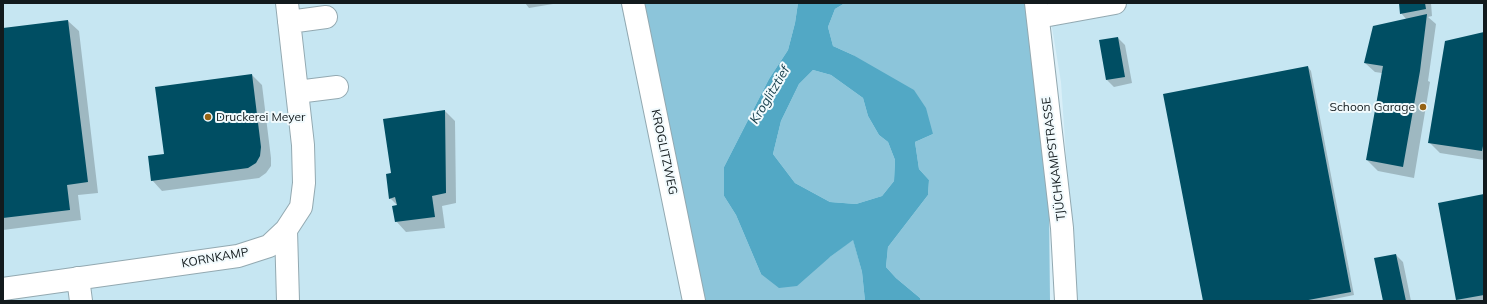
<!DOCTYPE html>
<meta charset="utf-8">
<style>
body{margin:0}
#map{position:relative;width:1487px;height:304px;overflow:hidden;background:#d9eff8;font-family:Mulish,sans-serif}
canvas{display:block}
.frame{position:absolute;inset:0;border:4px solid #121a1d;pointer-events:none}
</style>
<div id="map">
<canvas width="1487" height="304"></canvas>
<div class="frame"></div>
</div>
<script>
const c = document.querySelector('canvas').getContext('2d');
c.lineJoin = 'round';
function paint(path, color) { c.fillStyle = color; c.fill(path, 'evenodd'); }
const shape = rows => new Path2D(rows.map(r => 'M' + r).join(''));
function trace(path, color, width, dash) { c.strokeStyle = color; c.lineWidth = width; c.lineCap = dash ? 'butt' : 'round'; c.setLineDash(dash || []); c.stroke(path); }
function drawText(font, color, halo, rows, align = 'center') {
  c.font = font + ' Mulish,sans-serif'; c.lineWidth = 4; c.setLineDash([]); c.textBaseline = 'middle'; c.strokeStyle = halo; c.fillStyle = color; for (const [text, x, y, turn = 0] of rows) {
    c.save(); c.translate(x, y); c.rotate((+turn || 0) * Math.PI / 180); c.textAlign = isNaN(turn) ? turn : align; if (halo) c.strokeText(text, 0, 0); c.fillText(text, 0, 0); c.restore();
  }
}
const built = shape([
 [3,3,633,3,695,301,3,301],
 [1048,3,1484,3,1484,301,1076,301,1061,82]
]);
const green = shape([
 [621,3,798,3,795,23,788,50,769,79,724,167,724,196,736,215,761,274,830,257,853,239,862,272,865,301,683,301],
 [845,3,1026,3,1049,205,1050,301,921,301,920,298,896,278,886,267,888,247,928,195,929,180,919,169,915,142,933,134,853,55,833,46,828,27,835,9],
 [813,70,831,75,863,98,868,116,879,135,888,142,895,160,894,181,882,196,856,204,830,202,795,183,773,154,781,121,799,84]
]);
const water = shape([
 [798,3,845,3,835,9,828,27,833,46,853,55,914,90,926,108,933,134,915,142,919,169,929,180,928,195,888,247,886,267,896,278,920,298,921,301,865,301,862,272,853,240,830,257,797,286,779,288,761,274,736,215,724,196,724,167,769,79,788,50,795,23],
 [813,70,831,75,863,98,868,116,879,135,888,142,895,160,894,181,882,196,856,204,830,202,795,183,773,154,781,121,799,84]
]);
const shadow = shape([
 [525,3,559,3,529,8],
 [1400,3,1431,3,1432,16,1428,17,1436,24,1428,81,1430,82,1414,178,1378,171,1367,160,1382,73,1375,72,1365,63,1407,20,1401,13],
 [68,21,79,31,98,193,78,195,81,220,3,230,3,29],
 [1484,33,1484,160,1440,153,1429,142],
 [1118,38,1125,45,1132,83,1114,87,1107,80],
 [1308,67,1311,71,1354,295,1324,301,1204,301],
 [252,75,262,85,271,158,271,166,266,173,259,178,162,191,152,180,165,154],
 [445,111,455,121,456,203,442,206,445,228,406,232,396,221,398,206,390,198,392,174],
 [1484,195,1484,301,1459,301,1457,300],
 [1396,255,1403,262,1411,301,1384,301]
]);
const building = shape([
 [1399,3,1425,3,1426,9,1400,14],
 [1427,14,1420,71,1403,167,1366,160,1383,66,1364,63,1373,26],
 [68,20,88,182,67,185,70,210,3,218,3,28],
 [1484,32,1484,141,1482,151,1428,143,1445,41],
 [1118,37,1125,77,1106,80,1099,40],
 [1308,66,1351,292,1303,301,1203,301,1163,94],
 [252,74,261,147,260,156,256,163,248,168,151,181,148,156,164,154,155,87],
 [445,110,446,193,432,196,435,217,395,222,392,206,397,205,395,197,389,199,386,174,391,173,383,119],
 [1484,194,1484,295,1456,300,1438,203],
 [1396,254,1406,301,1383,301,1374,258]
]);
const minor = shape([
 [633,3,694,301],
 [1036,3,1062,228,1066,301],
 [1038,17,1115,3],
 [289,22,326,17],
 [297,92,337,87],
 [286,230,288,301],
 [78,278,81,301],
 [3,289,238,256,269,246,286,230,301,207,304,183,303,145,287,3]
]);
const markers = [
 [1423,107,4,"#956314"],
 [208,117,4,"#956314"]
];
const poiNames = [
 ["Schoon Garage",1415,107],
 ["Druckerei Meyer",216,117,"left"]
];
const streetNames = [
 ["KROGLITZWEG",664,152,78],
 ["TJÜCHKAMPSTRASSE",1054,159,-97],
 ["KORNKAMP",215,258,-10]
];
const waterNames = [
 ["Kroglitztief",770,95,-59]
];
paint(built, '#c6e6f2');
paint(green, '#8cc5da');
paint(water, '#52a8c5');
paint(shadow, '#0003');
paint(building, '#004e63');
trace(minor, '#93a9b1', 24);
trace(minor, '#fff', 22);
for (const [x, y, r, color] of markers) { const dot = new Path2D(); dot.arc(x, y, r, 0, 2 * Math.PI); c.fillStyle = color; c.fill(dot); trace(dot, '#f1fafd', 1.5); }
drawText('12px', '#121a1d', '#f1fafd', poiNames, 'right');
drawText('12px', '#121a1d', '#f1fafd', streetNames);
drawText('italic 13px', '#133b48', '#f1fafd', waterNames);
</script>
